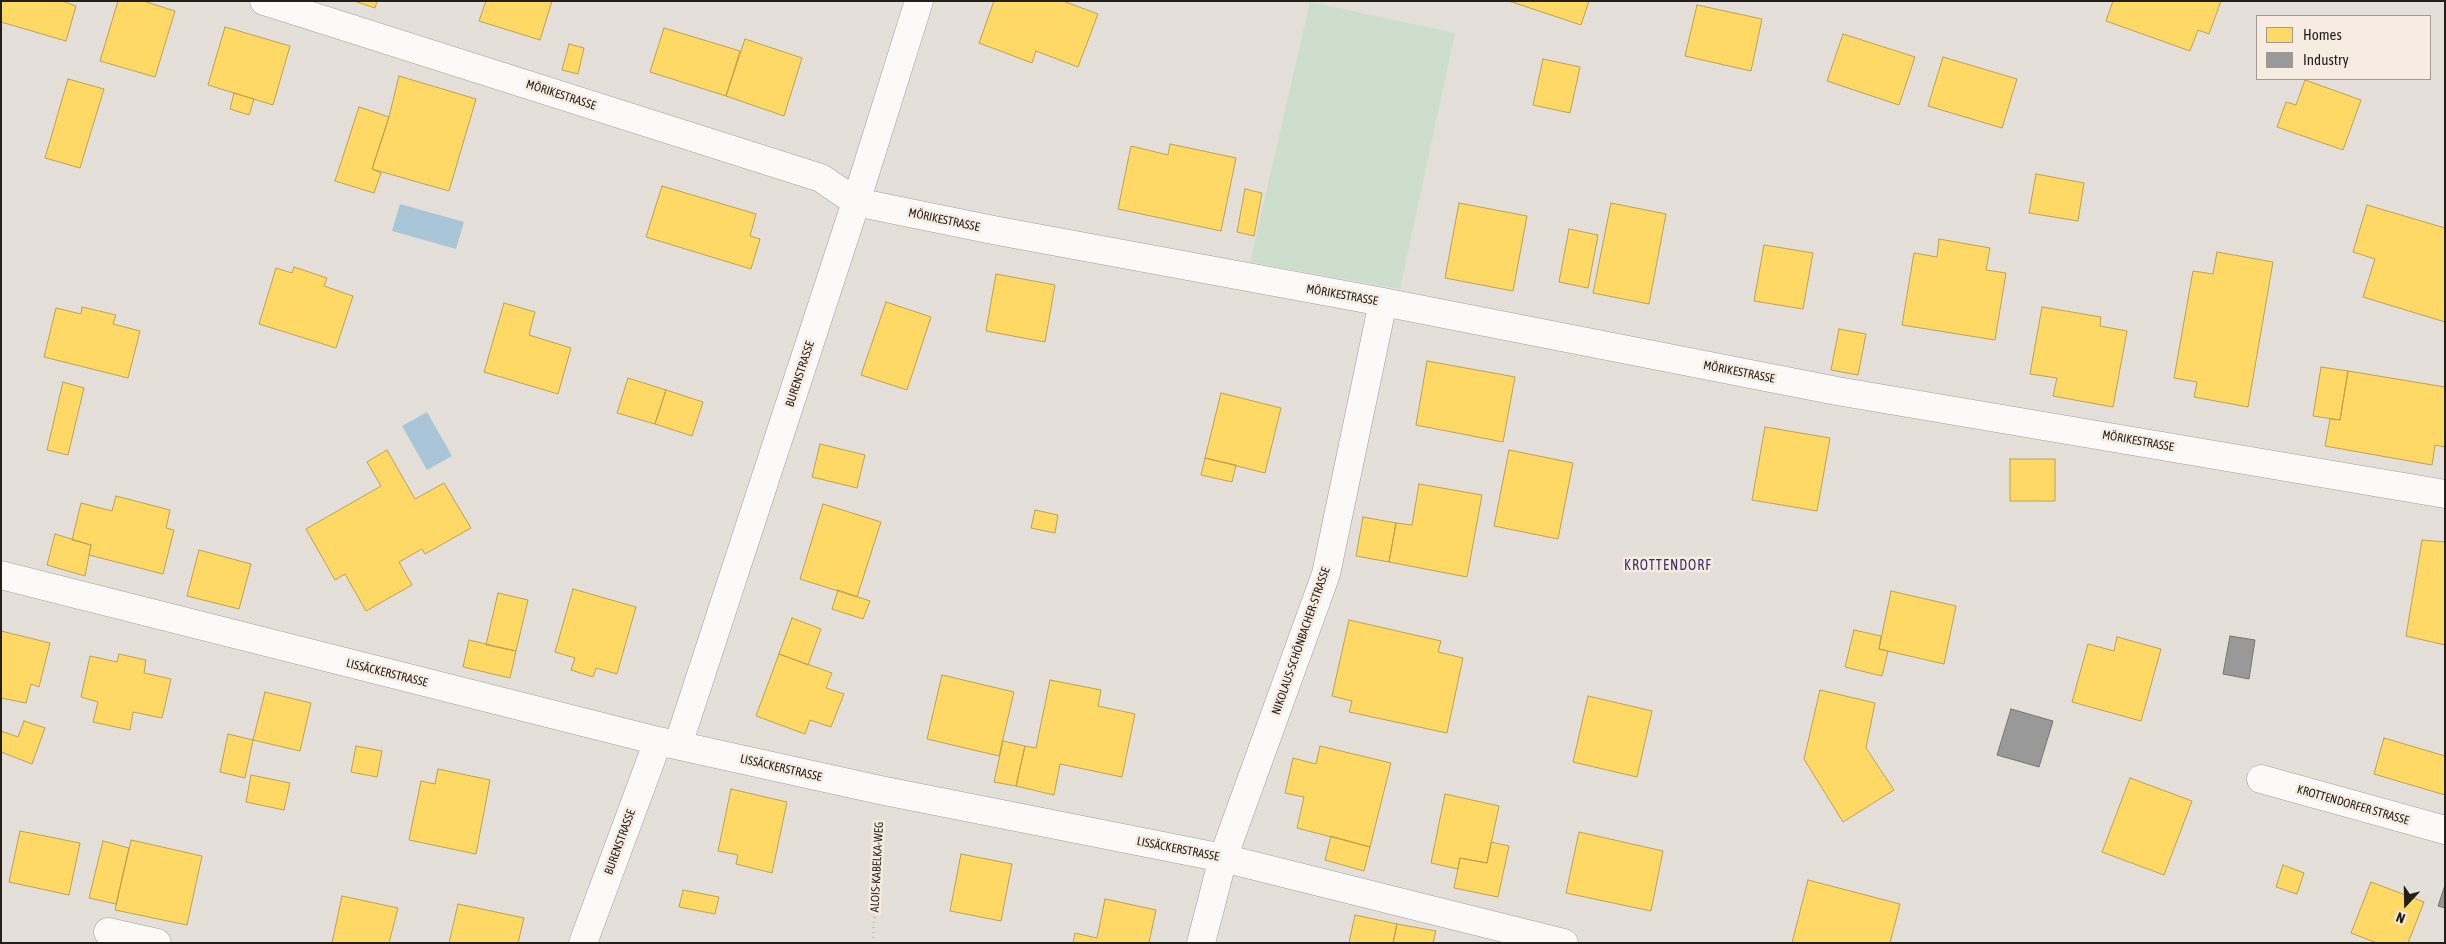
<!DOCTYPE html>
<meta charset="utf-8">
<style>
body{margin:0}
#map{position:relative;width:2446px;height:944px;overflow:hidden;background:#e5dfda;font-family:"Asap Condensed",sans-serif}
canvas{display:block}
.frame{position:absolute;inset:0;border:2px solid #231f1b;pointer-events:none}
.legend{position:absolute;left:2256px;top:15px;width:175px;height:65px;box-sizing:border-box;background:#f7ece2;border:1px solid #a29a92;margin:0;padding:6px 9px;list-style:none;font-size:15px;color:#231f1b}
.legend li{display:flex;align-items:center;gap:10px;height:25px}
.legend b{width:25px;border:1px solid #a29a92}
.north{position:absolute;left:2381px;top:879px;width:50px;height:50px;-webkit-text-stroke:4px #f7ece2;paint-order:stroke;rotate:201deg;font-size:14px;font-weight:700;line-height:20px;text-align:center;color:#231f1b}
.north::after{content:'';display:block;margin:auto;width:18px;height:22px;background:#231f1b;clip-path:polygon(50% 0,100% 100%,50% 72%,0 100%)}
</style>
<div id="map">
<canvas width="2446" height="944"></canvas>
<div class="frame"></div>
<ul class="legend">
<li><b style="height:14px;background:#ffd966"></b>Homes</li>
<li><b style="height:14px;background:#999"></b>Industry</li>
</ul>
<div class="north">N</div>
</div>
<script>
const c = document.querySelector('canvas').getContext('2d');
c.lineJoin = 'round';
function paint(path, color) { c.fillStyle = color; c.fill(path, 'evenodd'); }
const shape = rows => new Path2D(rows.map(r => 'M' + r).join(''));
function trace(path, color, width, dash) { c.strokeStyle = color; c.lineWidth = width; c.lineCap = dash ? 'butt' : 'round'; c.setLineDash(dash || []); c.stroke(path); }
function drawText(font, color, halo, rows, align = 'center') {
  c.font = font + ' "Asap Condensed",sans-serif'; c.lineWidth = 5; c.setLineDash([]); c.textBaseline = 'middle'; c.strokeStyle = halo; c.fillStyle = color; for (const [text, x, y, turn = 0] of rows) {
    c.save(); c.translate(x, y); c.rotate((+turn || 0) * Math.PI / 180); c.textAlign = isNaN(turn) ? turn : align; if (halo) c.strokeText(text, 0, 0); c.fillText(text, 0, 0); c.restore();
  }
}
const green = shape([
 [1310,2,1455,33,1400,289,1250,262]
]);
const water = shape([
 [400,204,464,222,456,249,392,231],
 [427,412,452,456,427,470,402,426]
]);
const homes = shape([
 [1,1,62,1,76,6,66,41,1,22,1,1],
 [118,1,143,1,175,11,155,77,100,61,118,1],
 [354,1,377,1,375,8,354,1],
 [486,1,552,1,540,40,479,21,486,1],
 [994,1,1063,1,1098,14,1078,67,1036,51,1032,63,979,43,994,1],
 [1509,1,1589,1,1581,25,1509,1],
 [2113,1,2221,1,2209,34,2198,30,2190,51,2106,21,2113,1],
 [1697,5,1762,19,1751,71,1685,56,1697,5],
 [225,27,290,46,273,105,208,85,225,27],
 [664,28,740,51,726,96,650,72,664,28],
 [1843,34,1915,57,1899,105,1827,81,1843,34],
 [745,39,802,58,784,116,726,96,745,39],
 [569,44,584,48,578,74,562,70,569,44],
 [1943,57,2017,79,2002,128,1928,106,1943,57],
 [1543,59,1580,67,1570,113,1533,105,1543,59],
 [399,76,476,99,449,191,372,169,389,117,399,76],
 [68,79,104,89,80,168,45,158,68,79],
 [2305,80,2361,100,2343,150,2277,127,2286,102,2296,105,2305,80],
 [234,93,254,99,249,115,230,109,234,93],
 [359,107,389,117,372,169,381,173,374,193,335,181,359,107],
 [1170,144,1236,158,1221,231,1118,209,1131,146,1168,155,1170,144],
 [2036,174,2084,183,2078,221,2029,213,2036,174],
 [662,186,756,214,750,236,760,239,751,269,646,237,662,186],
 [1245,189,1262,193,1254,236,1237,232,1245,189],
 [1459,203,1527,216,1513,291,1445,278,1459,203],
 [1611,203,1666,214,1649,304,1593,293,1611,203],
 [2367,205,2445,228,2445,322,2363,297,2375,259,2353,252,2367,205],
 [1569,229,1598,235,1588,288,1559,282,1569,229],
 [1939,239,1990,248,1986,270,2006,273,1995,340,1902,325,1914,253,1937,257,1939,239],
 [1764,245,1813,253,1803,309,1754,301,1764,245],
 [2217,252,2273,262,2248,407,2194,397,2197,382,2174,378,2193,271,2213,274,2217,252],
 [294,267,327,278,324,286,353,296,336,348,259,324,276,268,292,273,294,267],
 [996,274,1055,285,1045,342,986,331,996,274],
 [886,302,931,317,907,390,861,375,886,302],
 [504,303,535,312,529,335,571,348,558,394,484,372,504,303],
 [82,307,116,315,113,324,140,331,128,378,44,357,56,308,81,314,82,307],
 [2042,307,2101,317,2100,326,2127,331,2113,407,2053,396,2057,378,2030,374,2042,307],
 [1839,329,1866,334,1858,375,1831,370,1839,329],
 [1427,361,1515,377,1503,442,1416,425,1427,361],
 [2321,367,2348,371,2340,420,2313,416,2321,367],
 [2348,371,2445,387,2445,447,2435,445,2432,465,2325,446,2330,419,2340,420,2348,371],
 [628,378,666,390,655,424,617,413,628,378],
 [63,382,84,388,68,455,47,450,63,382],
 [666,390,703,402,692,436,655,424,666,390],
 [1221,393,1281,408,1265,473,1205,458,1221,393],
 [1765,427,1830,438,1817,511,1752,500,1765,427],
 [820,444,865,455,857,488,812,477,820,444],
 [387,450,415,499,444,483,471,528,425,554,422,549,399,562,412,585,366,611,345,574,335,580,306,529,381,486,367,462,387,450],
 [1509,450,1573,463,1558,539,1494,526,1509,450],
 [1205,458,1236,465,1232,482,1201,475,1205,458],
 [2010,459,2055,459,2055,501,2010,501,2010,459],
 [1419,484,1482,495,1467,577,1389,562,1396,523,1412,525,1419,484],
 [116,496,170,510,166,528,174,530,163,574,89,555,91,545,72,540,81,503,112,511,116,496],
 [823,504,881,522,857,597,800,579,823,504],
 [1035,510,1058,515,1055,533,1031,528,1035,510],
 [1363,517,1396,523,1389,562,1356,556,1363,517],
 [55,534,91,545,85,576,47,565,55,534],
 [2422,540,2445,542,2445,645,2406,636,2422,540],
 [199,550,251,564,239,609,187,596,199,550],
 [573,589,636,607,617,674,596,668,593,677,571,670,575,658,555,652,573,589],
 [838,590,870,601,863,619,832,609,838,590],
 [1891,591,1956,606,1944,664,1879,649,1891,591],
 [498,593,528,600,516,651,486,645,498,593],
 [792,618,821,629,808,665,779,654,792,618],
 [1349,620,1441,641,1438,652,1463,658,1447,733,1349,712,1352,701,1332,696,1349,620],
 [1854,630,1881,636,1879,649,1888,651,1882,676,1845,667,1854,630],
 [1,631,50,643,39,687,31,684,26,703,1,698,1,631],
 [2117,637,2161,649,2141,721,2072,702,2088,644,2114,651,2117,637],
 [469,640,516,651,510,678,463,667,469,640],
 [119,654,146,660,144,673,171,679,162,718,133,712,130,730,93,722,98,702,81,697,90,656,117,662,119,654],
 [779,654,832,673,826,688,844,694,831,727,810,720,805,734,756,716,779,654],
 [942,675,1014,692,999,756,927,739,942,675],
 [1050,680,1101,690,1098,706,1135,714,1122,777,1060,764,1054,795,1016,786,1025,746,1036,748,1050,680],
 [1820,690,1875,703,1866,748,1894,790,1843,822,1804,759,1820,690],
 [265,692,311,703,300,751,253,740,265,692],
 [1588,696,1652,711,1637,777,1573,762,1588,696],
 [24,721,45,728,32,764,1,752,1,731,18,737,24,721],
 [228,734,253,740,245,778,220,772,228,734],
 [2384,738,2445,756,2445,795,2374,774,2384,738],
 [1003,741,1025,746,1016,786,994,782,1003,741],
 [356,746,382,751,377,777,351,772,356,746],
 [1320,746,1391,763,1370,847,1297,828,1304,797,1285,793,1293,758,1316,764,1320,746],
 [438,769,490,780,476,854,409,840,421,781,435,784,438,769],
 [251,775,290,783,284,810,246,802,251,775],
 [2130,778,2192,801,2164,875,2102,852,2130,778],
 [731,789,787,802,772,873,736,864,738,855,718,851,731,789],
 [1445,794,1499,806,1487,863,1460,858,1458,869,1431,863,1445,794],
 [20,831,80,843,69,895,9,882,20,831],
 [1579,832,1663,851,1651,911,1566,893,1579,832],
 [1331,836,1370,847,1364,871,1325,860,1331,836],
 [131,840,202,856,187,925,115,910,131,840],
 [103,841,129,848,116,904,89,898,103,841],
 [1491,842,1509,846,1498,897,1454,888,1460,858,1487,863,1491,842],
 [961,854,1012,864,1001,921,950,911,961,854],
 [2283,865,2304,873,2297,894,2276,887,2283,865],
 [1808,880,1900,904,1890,943,1792,943,1808,880],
 [2371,882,2424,902,2408,943,2377,943,2351,933,2371,882],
 [683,890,719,897,715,914,679,907,683,890],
 [342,896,398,908,389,943,332,943,342,896],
 [1105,899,1156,910,1149,943,1073,943,1075,933,1097,938,1105,899],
 [458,904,524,918,518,943,449,943,458,904],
 [1355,915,1397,924,1393,943,1349,943,1355,915],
 [1397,924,1436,931,1433,943,1393,943,1397,924]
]);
const industry = shape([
 [2230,636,2255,640,2249,679,2223,674,2230,636],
 [2011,709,2053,721,2039,767,1997,755,2011,709],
 [2445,885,2445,908,2438,906,2445,885]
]);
const path = shape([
 [873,943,879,824]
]);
const minor = shape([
 [264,1,821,178,856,202,993,230,1383,302,1837,391,2445,494],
 [1,575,658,741,880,790,1223,858,1564,943],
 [678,745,856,202,919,1],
 [2261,779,2445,830],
 [108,932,157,943],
 [583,943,658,741],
 [1201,943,1223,858,1326,574,1383,302]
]);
const streetNames = [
 ["MÖRIKESTRASSE",561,95,18],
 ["MÖRIKESTRASSE",944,220,12],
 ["MÖRIKESTRASSE",1342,295,10],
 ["MÖRIKESTRASSE",1739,372,11],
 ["BURENSTRASSE",800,374,-72],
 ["MÖRIKESTRASSE",2138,441,10],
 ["NIKOLAUS-SCHÖNBACHER-STRASSE",1301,641,-71],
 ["LISSÄCKERSTRASSE",387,673,14],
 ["LISSÄCKERSTRASSE",781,768,13],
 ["KROTTENDORFER STRASSE",2353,805,16],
 ["BURENSTRASSE",620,842,-70],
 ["LISSÄCKERSTRASSE",1178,849,11],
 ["ALOIS-KABELKA-WEG",877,867,-87]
];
const neighbourhoodNames = [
 ["KROTTENDORF",1668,566]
];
paint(green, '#cddecd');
paint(water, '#a9c6d9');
paint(homes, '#ffd966');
trace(homes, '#bda150', 1);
paint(industry, '#999');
trace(industry, '#767473', 1);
trace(minor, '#a29e9a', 29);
trace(path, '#c2c0be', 3, [1, 4]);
trace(minor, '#fbfaf9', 28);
drawText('12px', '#231f1b', '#f7ece2', streetNames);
c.letterSpacing = '1px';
drawText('14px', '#402f6a', '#f7ece2', neighbourhoodNames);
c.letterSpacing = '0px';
</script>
